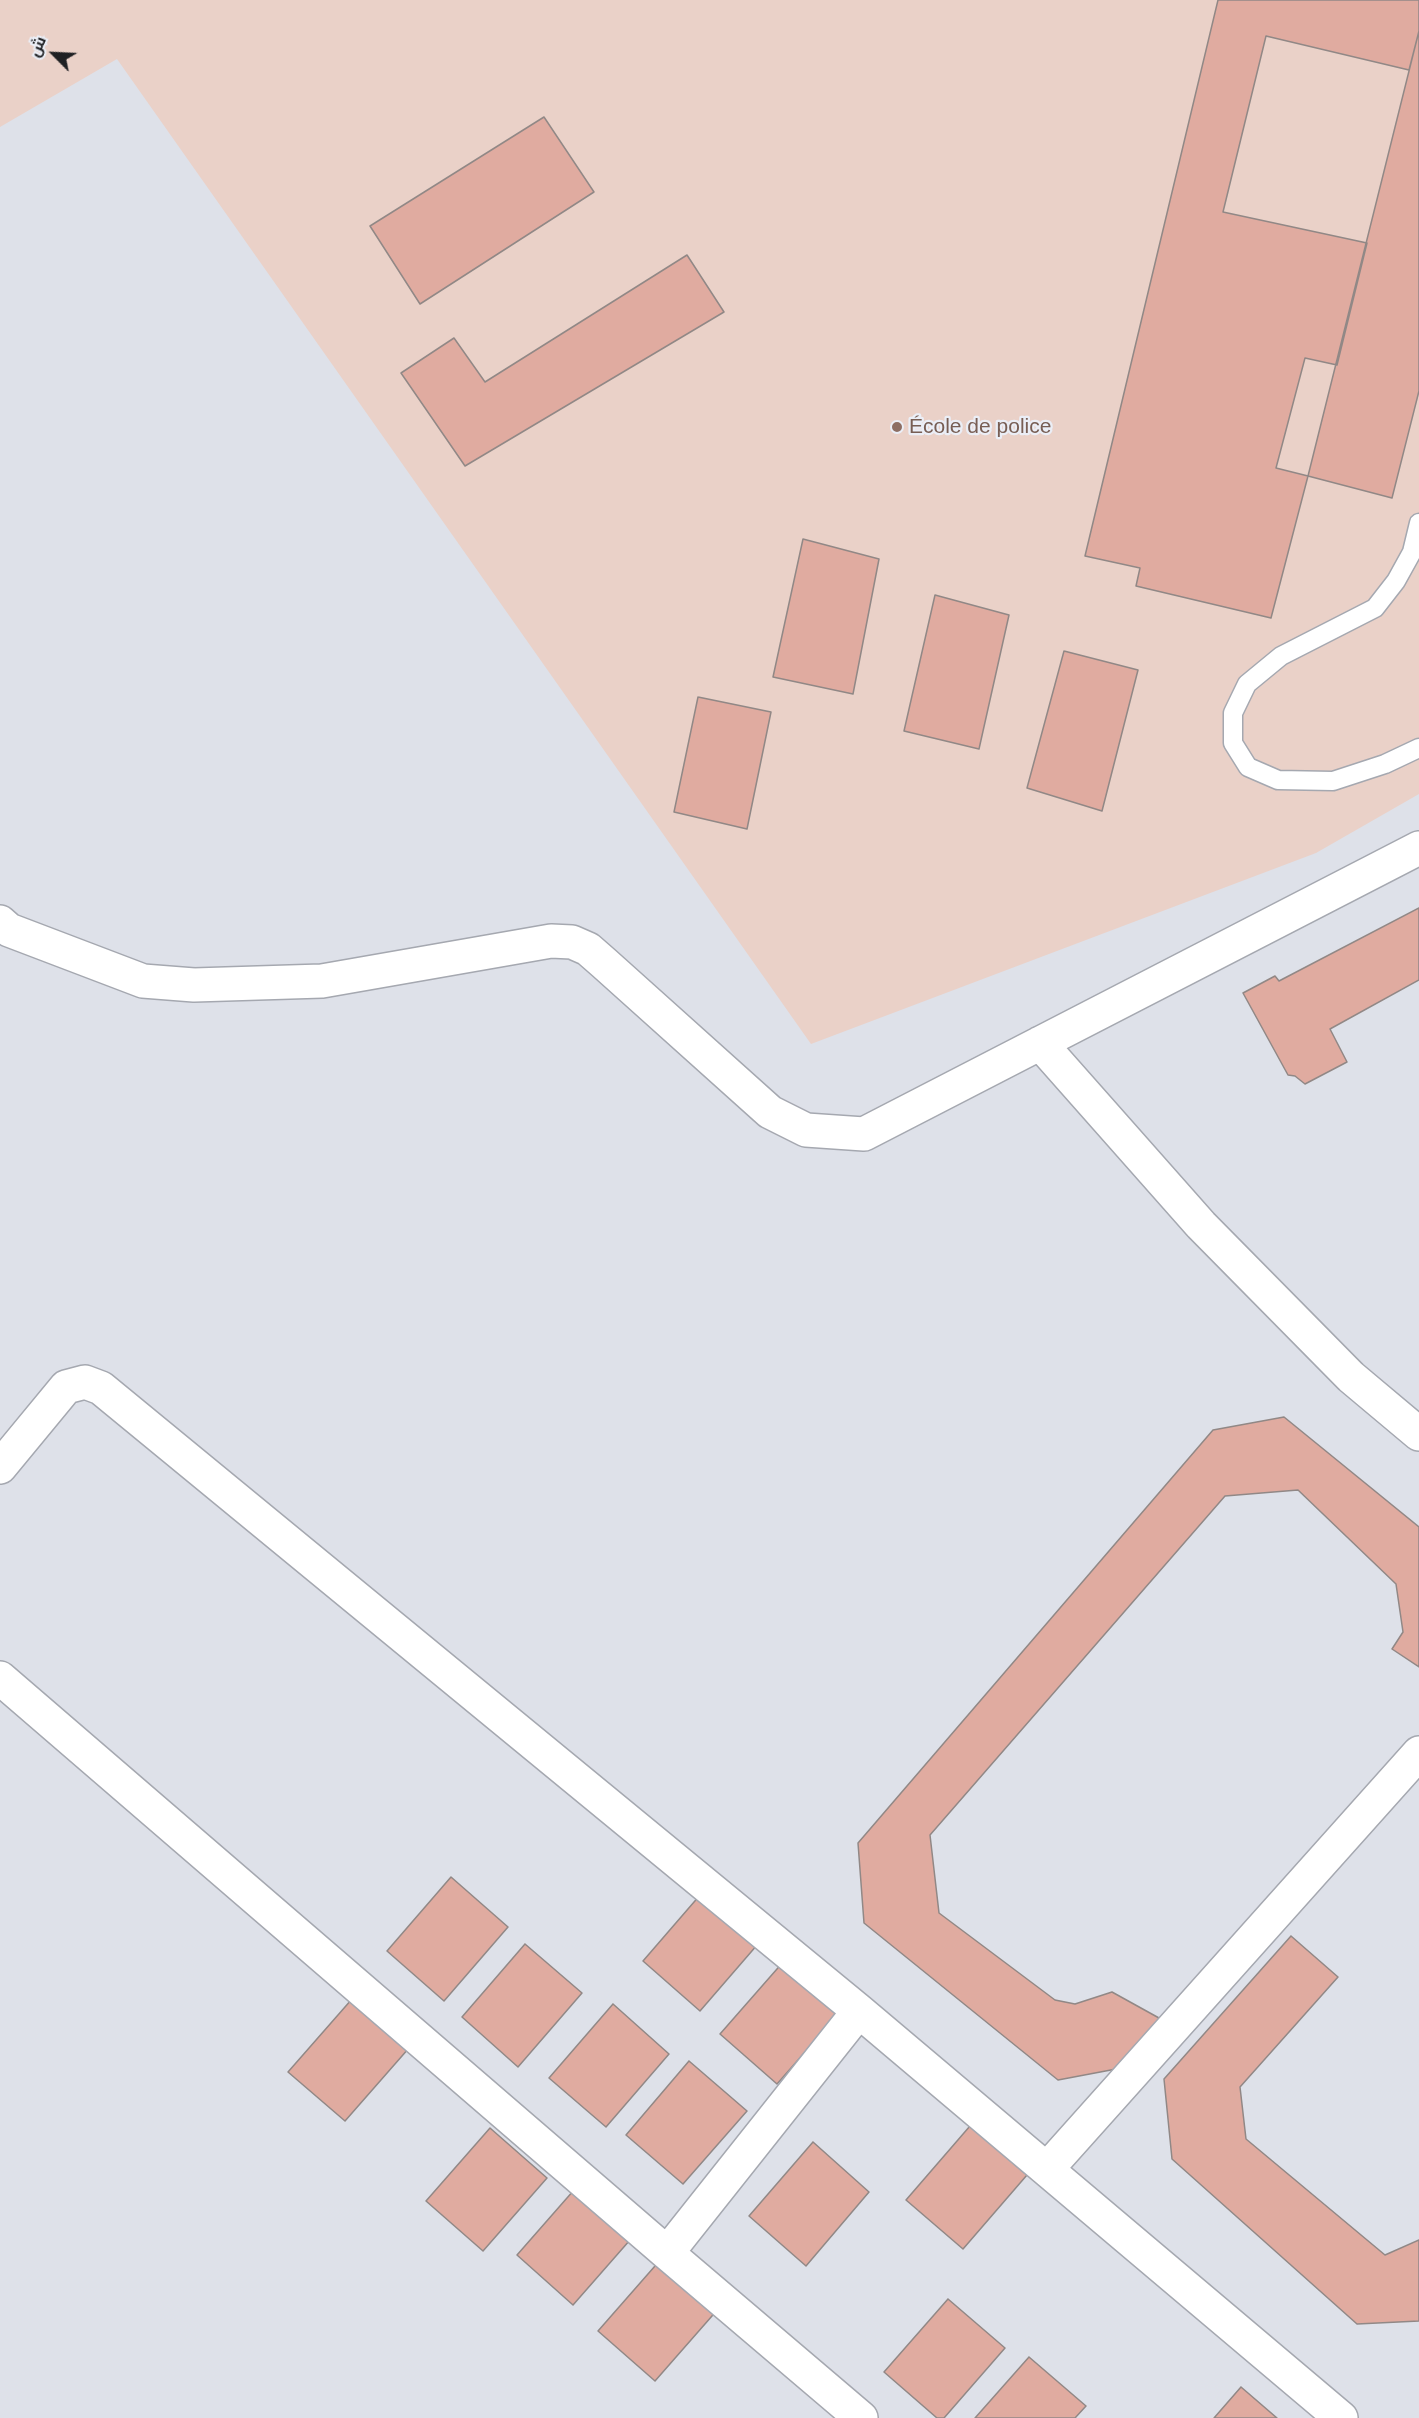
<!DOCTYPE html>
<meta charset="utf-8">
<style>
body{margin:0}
#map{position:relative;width:1419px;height:2418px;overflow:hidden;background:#dee1e9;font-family:Helvetica,Cairo,sans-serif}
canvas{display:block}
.north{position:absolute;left:24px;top:24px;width:60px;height:60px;-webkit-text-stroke:4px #ebeef6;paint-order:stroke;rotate:294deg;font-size:16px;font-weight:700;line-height:24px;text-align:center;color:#1f2023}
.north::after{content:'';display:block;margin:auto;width:21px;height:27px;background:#1f2023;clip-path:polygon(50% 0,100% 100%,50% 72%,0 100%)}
</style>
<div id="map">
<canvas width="1419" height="2418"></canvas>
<div class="north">ش</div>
</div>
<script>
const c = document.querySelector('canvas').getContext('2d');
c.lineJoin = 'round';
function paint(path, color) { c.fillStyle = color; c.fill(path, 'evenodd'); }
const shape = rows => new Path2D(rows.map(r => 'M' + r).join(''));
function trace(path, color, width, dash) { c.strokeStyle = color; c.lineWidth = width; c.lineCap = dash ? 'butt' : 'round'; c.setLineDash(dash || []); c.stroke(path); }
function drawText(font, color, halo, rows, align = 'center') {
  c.font = font + ' Helvetica,sans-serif'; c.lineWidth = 4.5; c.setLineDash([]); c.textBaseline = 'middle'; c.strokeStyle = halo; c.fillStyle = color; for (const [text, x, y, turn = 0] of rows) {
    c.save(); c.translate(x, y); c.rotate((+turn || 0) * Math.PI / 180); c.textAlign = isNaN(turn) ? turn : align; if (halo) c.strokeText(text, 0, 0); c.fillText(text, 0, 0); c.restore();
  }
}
const education = shape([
 [0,0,1419,0,1419,794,1316,853,811,1044,117,59,0,127]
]);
const building = shape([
 [1218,0,1419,0,1419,31,1409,70,1266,36,1223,212,1367,243,1337,365,1305,358,1276,468,1308,476,1271,618,1136,586,1140,568,1085,556,1218,0],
 [1419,31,1419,391,1392,498,1308,476,1419,31],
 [544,117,594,192,420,304,370,226,544,117],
 [687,255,724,312,465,466,401,373,454,338,485,382,687,255],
 [803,539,879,559,853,694,773,677,803,539],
 [935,595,1009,615,979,749,904,731,935,595],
 [1064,651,1138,670,1102,811,1027,788,1064,651],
 [698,697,771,712,747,829,674,812,698,697],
 [1419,908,1419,980,1330,1029,1347,1062,1305,1084,1295,1076,1288,1075,1243,993,1275,976,1279,981,1419,908],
 [1284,1417,1419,1527,1419,1667,1392,1649,1403,1632,1396,1584,1298,1490,1225,1496,930,1835,939,1913,1055,2000,1075,2004,1112,1992,1159,2018,1132,2066,1058,2080,864,1923,858,1843,1213,1430,1284,1417],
 [451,1877,508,1927,444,2001,387,1951,451,1877],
 [707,1887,764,1937,700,2011,643,1961,707,1887],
 [1291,1936,1338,1977,1240,2087,1246,2139,1385,2255,1419,2240,1419,2321,1357,2324,1172,2159,1164,2079,1291,1936],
 [525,1944,582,1993,518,2067,462,2017,525,1944],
 [784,1961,841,2011,777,2084,720,2034,784,1961],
 [352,1999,409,2048,345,2121,288,2072,352,1999],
 [613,2004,669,2054,606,2127,549,2078,613,2004],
 [689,2061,747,2111,683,2184,626,2135,689,2061],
 [970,2126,1027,2175,963,2249,906,2200,970,2126],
 [490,2128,547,2178,483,2251,426,2201,490,2128],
 [813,2142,869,2192,806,2266,749,2216,813,2142],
 [581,2182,637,2232,573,2305,517,2255,581,2182],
 [662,2258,719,2308,655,2381,598,2331,662,2258],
 [948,2299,1005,2348,944,2418,937,2418,884,2372,948,2299],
 [1029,2357,1086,2406,1075,2418,975,2418,1029,2357],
 [1241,2387,1277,2418,1214,2418,1241,2387]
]);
const lane = shape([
 [1419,523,1412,552,1396,581,1375,608,1281,656,1247,684,1233,713,1233,743,1248,767,1278,780,1333,781,1385,764,1419,748]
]);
const street = shape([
 [0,922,9,930,143,981,194,985,322,981,551,941,572,942,588,949,604,963,770,1112,806,1130,864,1134,1419,848],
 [1040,1043,1201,1225,1351,1377,1419,1434],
 [0,1467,66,1387,85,1382,101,1388,859,2011,1341,2418],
 [0,1678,667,2253,861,2418],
 [1047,2169,1419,1753],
 [667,2253,859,2011]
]);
const markers = [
 [897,427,6,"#8d6e63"]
];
const educationNames = [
 ["École de police",909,427]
];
paint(education, '#ead1c8');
paint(building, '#e0aba0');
trace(building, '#918886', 1.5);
trace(lane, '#a5a8b0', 21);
trace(street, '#a5a8b0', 36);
trace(lane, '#fff', 18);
trace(street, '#fff', 33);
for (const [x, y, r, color] of markers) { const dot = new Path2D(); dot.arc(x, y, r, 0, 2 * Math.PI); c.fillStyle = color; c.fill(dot); trace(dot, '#ebeef6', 2); }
drawText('21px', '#785e54', '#ebeef6', educationNames, 'left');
</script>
